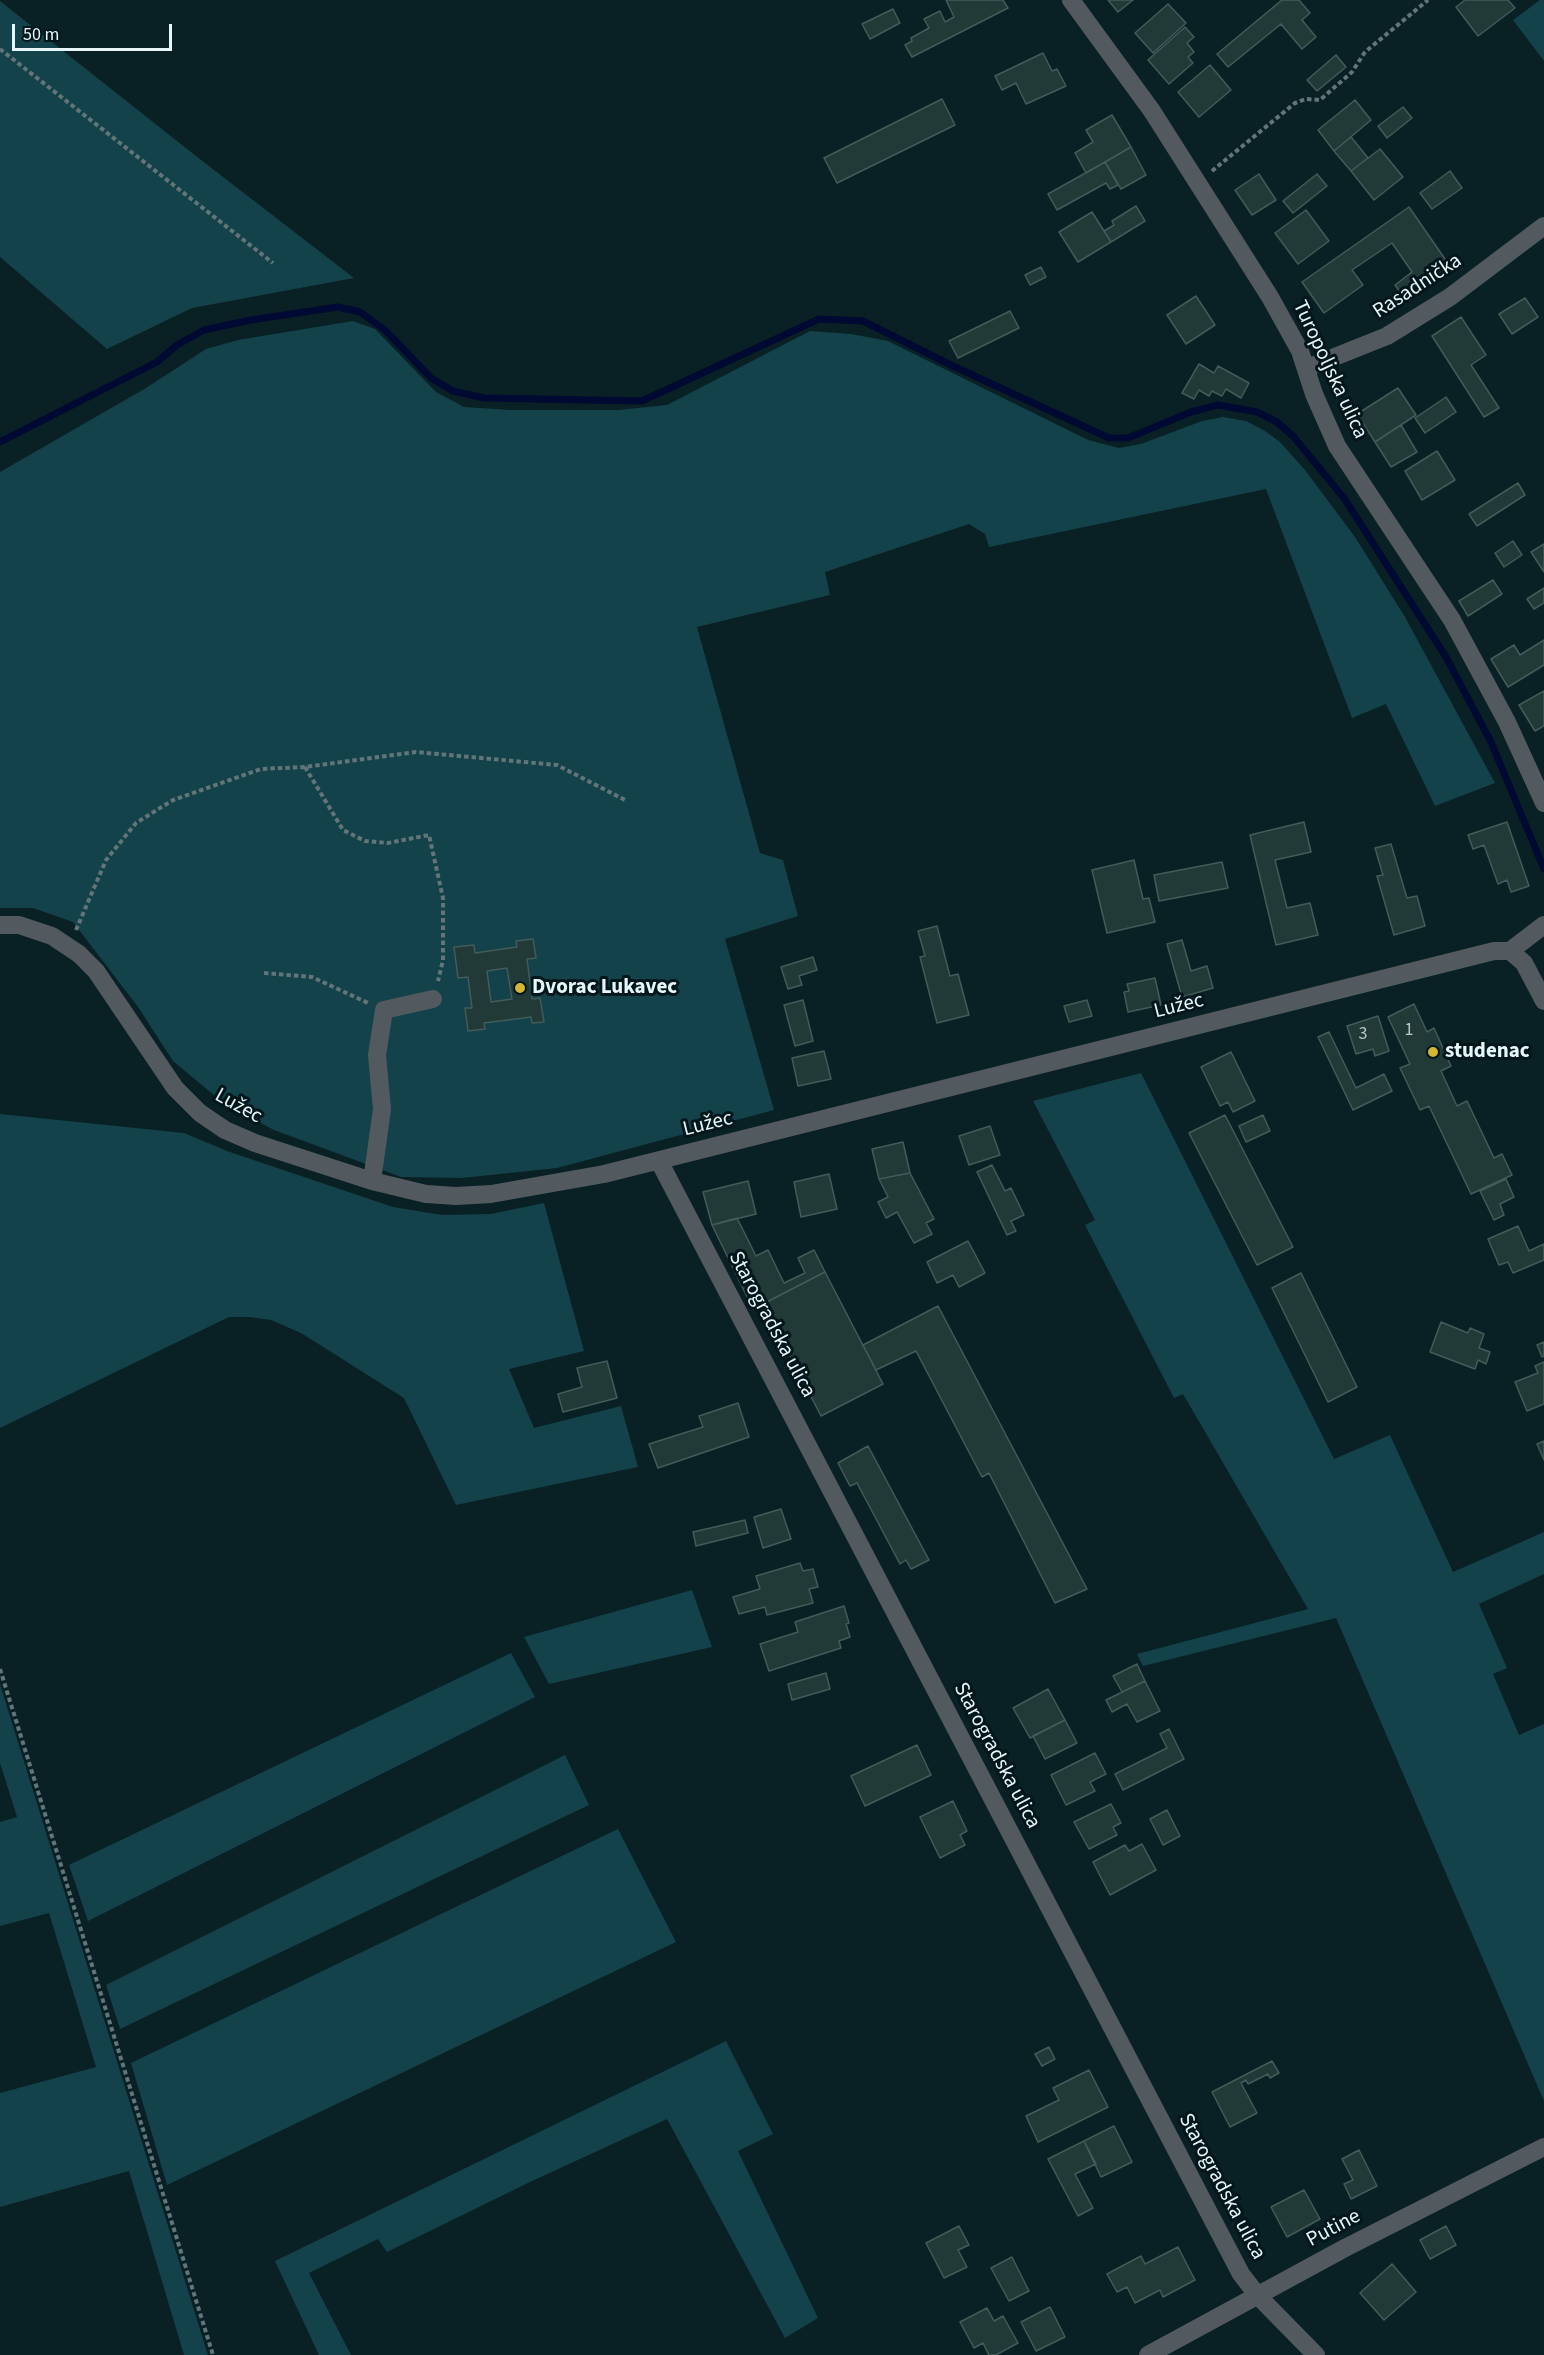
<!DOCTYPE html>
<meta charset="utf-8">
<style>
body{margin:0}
#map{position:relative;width:1544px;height:2355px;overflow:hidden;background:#092025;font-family:"Source Sans 3",sans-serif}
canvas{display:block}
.scale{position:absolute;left:12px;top:24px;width:160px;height:27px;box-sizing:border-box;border:3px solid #e8f6f9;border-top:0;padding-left:8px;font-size:18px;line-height:21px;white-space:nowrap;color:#e8f6f9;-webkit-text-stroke:4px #02171b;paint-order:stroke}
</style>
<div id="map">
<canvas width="1544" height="2355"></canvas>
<div class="scale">50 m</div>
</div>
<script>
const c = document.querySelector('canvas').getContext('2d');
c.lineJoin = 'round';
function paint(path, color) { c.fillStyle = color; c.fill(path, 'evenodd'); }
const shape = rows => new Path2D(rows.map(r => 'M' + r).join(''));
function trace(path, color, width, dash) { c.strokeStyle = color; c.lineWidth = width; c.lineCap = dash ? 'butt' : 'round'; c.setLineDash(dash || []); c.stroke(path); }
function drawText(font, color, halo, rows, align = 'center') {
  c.font = font + ' "Source Sans 3",sans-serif'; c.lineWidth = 6; c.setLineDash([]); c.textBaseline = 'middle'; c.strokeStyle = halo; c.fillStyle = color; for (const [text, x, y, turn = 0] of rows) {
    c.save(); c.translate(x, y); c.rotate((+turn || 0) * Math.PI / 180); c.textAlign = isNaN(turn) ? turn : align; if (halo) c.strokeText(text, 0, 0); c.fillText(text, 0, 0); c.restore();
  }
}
const green = shape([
 [1540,0,1544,0,1544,61,1513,20],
 [0,1,196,156,354,278,192,308,107,349,0,257],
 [353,321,375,329,436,392,464,407,511,410,618,410,667,405,810,331,851,334,888,341,1088,440,1119,448,1141,444,1202,421,1223,417,1246,421,1265,431,1280,442,1305,470,1355,537,1405,617,1495,783,1435,806,1386,704,1352,718,1266,489,989,547,985,534,969,524,825,572,830,595,697,627,760,853,783,860,798,916,725,939,774,1110,557,1168,462,1178,401,1177,274,1130,227,1106,173,1061,138,1007,73,922,33,908,0,908,0,472,146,388,206,349,238,340],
 [1141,1073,1334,1459,1390,1435,1453,1572,1544,1532,1544,1574,1479,1604,1507,1668,1493,1674,1519,1735,1544,1724,1544,2101,1336,1618,1143,1666,1137,1654,1308,1609,1183,1394,1174,1398,1085,1225,1095,1220,1033,1101],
 [0,1114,184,1133,227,1151,393,1207,442,1215,491,1214,544,1203,584,1351,509,1369,534,1428,621,1406,638,1467,456,1505,404,1398,301,1333,271,1320,250,1317,229,1317,0,1428],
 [692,1590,712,1647,549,1684,524,1637],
 [511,1653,535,1697,88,1921,69,1865],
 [0,1684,208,2355,184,2355,129,2171,0,2207,0,2093,96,2067,49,1913,0,1926,0,1822,17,1817,0,1763],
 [565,1755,589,1805,120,2029,106,1985],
 [618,1829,676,1942,167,2185,131,2063],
 [726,2041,773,2134,738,2151,818,2318,785,2338,667,2119,530,2182,387,2252,378,2239,309,2273,351,2355,319,2355,275,2261]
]);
const stream = shape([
 [0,442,157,362,177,345,204,330,251,320,338,307,360,312,385,330,431,378,453,391,484,398,642,401,819,319,863,321,953,366,1109,438,1128,438,1191,412,1218,405,1257,412,1277,422,1293,436,1344,498,1446,657,1491,742,1544,869]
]);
const building = shape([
 [946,0,1003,0,1008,8,912,57,905,45,912,41,911,38,929,28,924,19,940,11,945,22,954,17,946,0],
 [1108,0,1133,0,1118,12,1108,0],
 [1282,0,1299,0,1310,13,1302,20,1316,37,1302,49,1281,24,1228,67,1217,54,1282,0],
 [1465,0,1508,0,1515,8,1478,36,1456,7,1465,0],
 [1168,4,1186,23,1153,53,1135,33,1168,4],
 [893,9,900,23,870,39,862,24,893,9],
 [1185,27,1194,37,1187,43,1194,52,1188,57,1193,63,1169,84,1148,60,1185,27],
 [1043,53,1052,71,1057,69,1066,86,1026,104,1016,83,1002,90,995,76,1043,53],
 [1336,55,1346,67,1317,91,1307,80,1336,55],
 [1210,65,1231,90,1199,117,1178,92,1210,65],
 [942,99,955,125,837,183,824,158,942,99],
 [1355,100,1371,120,1334,151,1318,130,1355,100],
 [1403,107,1412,118,1387,138,1378,126,1403,107],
 [1112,115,1131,147,1086,173,1075,153,1093,142,1086,130,1112,115],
 [1351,137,1368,158,1351,171,1334,151,1351,137],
 [1131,147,1146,175,1121,189,1105,162,1131,147],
 [1380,149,1403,177,1374,200,1351,171,1380,149],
 [1105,162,1118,185,1110,189,1106,183,1057,210,1048,194,1105,162],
 [1450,171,1462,188,1432,209,1420,193,1450,171],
 [1259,174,1276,200,1252,215,1235,190,1259,174],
 [1317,174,1327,186,1293,213,1283,201,1317,174],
 [1136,206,1145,221,1111,242,1104,231,1114,225,1112,221,1136,206],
 [1409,207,1445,259,1436,265,1442,273,1405,299,1395,285,1412,272,1392,243,1352,270,1363,285,1324,313,1302,282,1409,207],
 [1306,210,1329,241,1298,264,1275,233,1306,210],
 [1092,212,1111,242,1078,262,1059,232,1092,212],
 [1041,267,1046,277,1030,285,1025,275,1041,267],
 [1196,296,1215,325,1186,344,1167,315,1196,296],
 [1525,298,1538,317,1512,334,1499,314,1525,298],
 [1010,311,1019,328,958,358,949,341,1010,311],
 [1461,317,1486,355,1471,365,1499,408,1484,417,1432,336,1461,317],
 [1199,364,1214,373,1218,366,1249,383,1241,398,1226,389,1222,396,1212,391,1209,396,1199,390,1194,399,1182,393,1199,364],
 [1398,388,1416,415,1375,442,1357,414,1398,388],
 [1446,397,1456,412,1425,433,1415,418,1446,397],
 [1401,425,1417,452,1391,467,1375,442,1401,425],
 [1437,451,1455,480,1422,500,1405,471,1437,451],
 [1518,483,1525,495,1477,526,1469,514,1518,483],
 [1513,541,1522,555,1504,567,1495,553,1513,541],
 [1544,544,1544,572,1531,552,1544,544],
 [1493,580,1502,594,1468,616,1459,601,1493,580],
 [1544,588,1544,603,1534,609,1527,599,1544,588],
 [1544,640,1544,665,1508,687,1491,659,1514,645,1520,655,1544,640],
 [1544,691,1544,726,1535,731,1519,705,1544,691],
 [1304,822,1311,852,1275,860,1287,908,1310,903,1318,935,1276,945,1250,835,1304,822],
 [1507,822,1529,886,1511,892,1507,880,1498,884,1484,845,1473,849,1468,835,1507,822],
 [1391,844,1407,898,1417,896,1425,926,1394,935,1377,876,1383,875,1375,848,1391,844],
 [1134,860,1143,899,1149,898,1155,922,1107,933,1092,870,1134,860],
 [1222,862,1228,888,1159,901,1154,875,1222,862],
 [937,926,950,976,958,974,969,1015,937,1023,920,957,925,956,918,931,937,926],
 [533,939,536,958,527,959,532,999,540,998,544,1022,532,1023,531,1017,484,1023,485,1029,468,1031,465,1008,472,1008,468,977,458,978,454,947,474,945,475,953,517,947,516,941,533,939],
 [507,968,512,999,491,1002,487,971,507,968],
 [1182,940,1191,971,1207,966,1213,988,1182,997,1167,944,1182,940],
 [813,957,817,970,799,976,802,985,788,989,781,967,813,957],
 [1155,978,1161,1005,1128,1012,1124,992,1129,991,1127,984,1155,978],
 [803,1000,813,1041,795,1046,784,1005,803,1000],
 [1087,1000,1092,1016,1069,1022,1064,1006,1087,1000],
 [1414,1004,1427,1032,1434,1028,1451,1066,1441,1071,1457,1106,1467,1101,1494,1158,1502,1154,1512,1175,1471,1194,1429,1106,1420,1110,1400,1068,1410,1064,1388,1017,1414,1004],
 [1378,1016,1389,1051,1375,1056,1373,1049,1356,1054,1347,1026,1378,1016],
 [1329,1032,1356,1088,1384,1074,1392,1091,1353,1110,1318,1037,1329,1032],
 [824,1051,831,1079,798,1086,792,1058,824,1051],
 [1231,1052,1255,1101,1233,1112,1228,1102,1220,1106,1201,1067,1231,1052],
 [1225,1115,1293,1247,1257,1265,1189,1133,1225,1115],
 [1263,1115,1270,1131,1246,1142,1239,1126,1263,1115],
 [990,1126,1000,1155,969,1165,959,1136,990,1126],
 [903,1142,910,1173,879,1179,872,1149,903,1142],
 [992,1165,1005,1191,1011,1188,1024,1215,1011,1221,1016,1231,1007,1235,977,1172,992,1165],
 [910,1173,934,1219,926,1223,932,1234,914,1243,897,1212,886,1218,878,1202,888,1197,879,1179,910,1173],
 [829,1174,837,1209,801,1217,794,1182,829,1174],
 [1506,1179,1514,1197,1500,1204,1504,1215,1494,1220,1480,1191,1506,1179],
 [748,1181,756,1214,712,1225,703,1192,748,1181],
 [737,1218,756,1256,768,1250,784,1283,805,1273,798,1258,814,1250,825,1272,753,1309,712,1225,737,1218],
 [1518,1226,1529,1251,1544,1244,1544,1260,1513,1273,1508,1262,1499,1265,1488,1239,1518,1226],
 [968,1241,985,1273,959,1287,953,1275,937,1283,927,1262,968,1241],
 [825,1272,883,1384,821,1416,763,1304,825,1272],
 [1301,1273,1357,1387,1328,1402,1272,1288,1301,1273],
 [938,1306,1087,1589,1055,1603,989,1473,982,1477,916,1351,876,1370,863,1345,938,1306],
 [1441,1322,1468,1333,1470,1328,1484,1334,1479,1348,1490,1352,1486,1364,1478,1360,1475,1369,1430,1352,1441,1322],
 [1544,1342,1544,1356,1542,1357,1537,1345,1544,1342],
 [607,1361,617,1398,563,1412,558,1394,582,1387,577,1368,607,1361],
 [1544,1362,1544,1404,1527,1411,1515,1382,1538,1373,1535,1366,1544,1362],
 [738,1403,749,1437,658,1468,649,1444,703,1427,699,1416,738,1403],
 [1544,1441,1544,1460,1537,1444,1544,1441],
 [868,1446,929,1560,911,1569,906,1560,900,1564,857,1483,850,1486,838,1463,868,1446],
 [781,1509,791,1539,763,1548,754,1517,781,1509],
 [745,1520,748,1533,696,1546,693,1532,745,1520],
 [800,1563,803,1571,813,1569,818,1587,809,1589,813,1603,767,1615,765,1607,739,1614,733,1597,760,1589,756,1576,800,1563],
 [844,1606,849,1623,846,1624,850,1637,839,1641,841,1648,769,1671,760,1644,798,1632,795,1622,844,1606],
 [1137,1664,1145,1681,1122,1692,1113,1676,1137,1664],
 [826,1673,830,1689,792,1700,788,1684,826,1673],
 [1145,1681,1160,1711,1137,1722,1127,1704,1112,1712,1106,1700,1145,1681],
 [1048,1689,1065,1720,1030,1738,1013,1708,1048,1689],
 [1065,1720,1077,1743,1045,1759,1033,1736,1065,1720],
 [1169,1729,1184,1759,1123,1790,1115,1774,1167,1748,1160,1734,1169,1729],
 [917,1745,931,1775,865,1806,851,1776,917,1745],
 [1095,1753,1106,1774,1090,1782,1095,1791,1066,1805,1051,1775,1095,1753],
 [953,1801,967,1831,960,1835,965,1845,940,1858,920,1817,953,1801],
 [1111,1804,1121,1823,1113,1827,1117,1835,1089,1849,1074,1822,1111,1804],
 [1167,1810,1180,1836,1163,1845,1150,1819,1167,1810],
 [1142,1844,1156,1870,1110,1895,1093,1862,1125,1845,1129,1851,1142,1844],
 [1049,2047,1055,2059,1042,2066,1035,2054,1049,2047],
 [1272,2061,1279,2073,1270,2078,1268,2074,1248,2084,1246,2080,1241,2083,1257,2113,1230,2127,1212,2092,1272,2061],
 [1089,2070,1108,2107,1038,2142,1026,2116,1059,2100,1053,2088,1089,2070],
 [1114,2126,1132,2162,1101,2177,1084,2141,1114,2126],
 [1084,2141,1096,2164,1075,2174,1093,2208,1078,2216,1048,2159,1084,2141],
 [1359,2150,1377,2186,1351,2199,1344,2184,1353,2180,1342,2159,1359,2150],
 [1304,2190,1320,2219,1287,2237,1271,2207,1304,2190],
 [959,2226,969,2245,958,2250,967,2267,944,2278,926,2243,959,2226],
 [1446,2226,1456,2245,1430,2259,1420,2240,1446,2226],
 [1178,2247,1195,2280,1163,2297,1160,2290,1135,2303,1127,2287,1117,2292,1107,2274,1141,2256,1145,2264,1178,2247],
 [1012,2257,1029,2291,1009,2301,991,2268,1012,2257],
 [1392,2264,1416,2292,1384,2320,1360,2293,1392,2264],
 [1050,2307,1065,2337,1036,2351,1021,2322,1050,2307],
 [987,2308,994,2321,1003,2316,1018,2343,996,2355,989,2355,983,2343,974,2348,960,2322,987,2308]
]);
const path = shape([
 [0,49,273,263],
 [1212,171,1295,103,1306,99,1320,100,1352,72,1365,52,1428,0],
 [305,767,343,830,365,841,388,843,429,835,443,898,443,960,438,981],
 [76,930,106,860,136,823,173,800,261,769,305,767,416,752,557,765,625,800],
 [264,973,312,977,368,1003],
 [0,1669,213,2355]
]);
const minor = shape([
 [1071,0,1152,111,1270,297,1300,351,1314,394,1337,446,1452,620,1507,722,1544,803],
 [1307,368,1387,336,1450,297,1544,226],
 [0,925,19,925,52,936,79,954,96,971,175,1088,200,1113,225,1130,255,1143,372,1181,426,1194,456,1196,491,1194,604,1174,1470,957,1494,951,1510,951],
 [1510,951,1524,963,1544,1001],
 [1510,951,1544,925],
 [659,1161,1241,2274,1258,2296,1316,2355],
 [372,1181,382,1109,377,1055,384,1010,433,999],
 [1148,2355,1345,2248,1544,2147]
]);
const markers = [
 [520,988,6,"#d3b635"],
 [1433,1052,6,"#d3b635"]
];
const numberNames = [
 ["1",1409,1031],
 ["3",1363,1035]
];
const streetNames = [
 ["Rasadnička",1418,287,-33],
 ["Turopoljska ulica",1329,370,65],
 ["Lužec",1179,1007,-14],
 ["Lužec",238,1107,29],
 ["Lužec",708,1125,-14],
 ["Starogradska ulica",771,1325,62],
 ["Starogradska ulica",996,1756,62],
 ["Starogradska ulica",1221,2187,62],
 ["Putine",1334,2229,-28]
];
const poiNames = [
 ["Dvorac Lukavec",532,988],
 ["studenac",1445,1052]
];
paint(green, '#13424b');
trace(stream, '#000932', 7);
paint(building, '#213937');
trace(building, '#435c59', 1.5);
trace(path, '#627579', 4, [4.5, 3]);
trace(minor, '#525a60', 18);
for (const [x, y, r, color] of markers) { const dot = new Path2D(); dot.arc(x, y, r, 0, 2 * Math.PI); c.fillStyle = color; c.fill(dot); trace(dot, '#02171b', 2); }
drawText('18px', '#b6c7c8', null, numberNames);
drawText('21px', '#e8f6f9', '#02171b', streetNames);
drawText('bold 21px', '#e8f6f9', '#02171b', poiNames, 'left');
</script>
